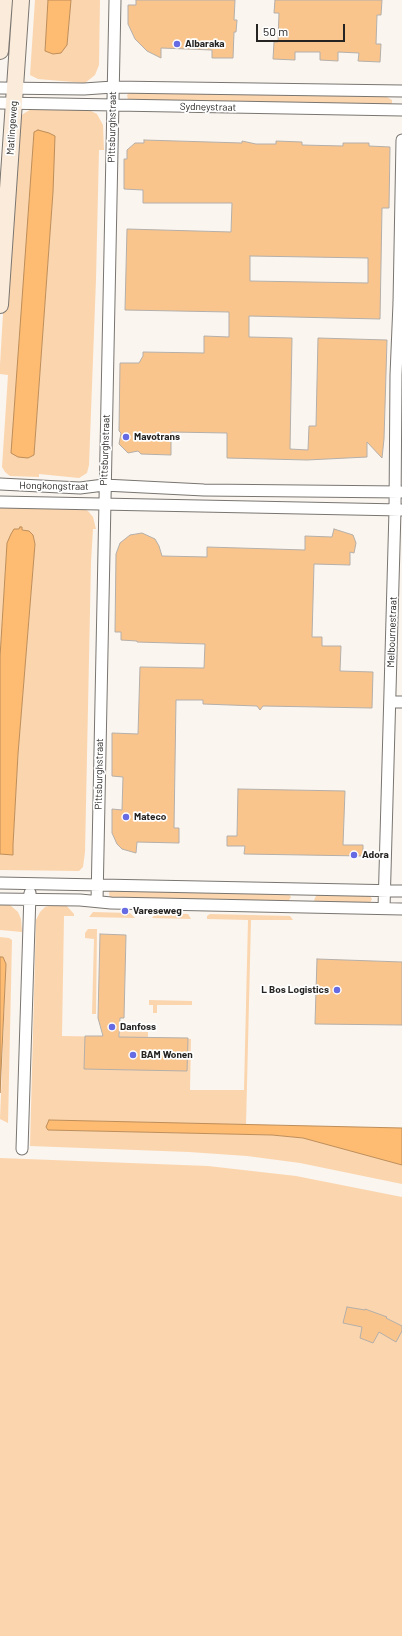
<!DOCTYPE html>
<style>
body{margin:0}
#map{position:relative;width:402px;height:1636px;overflow:hidden;background:#faf5ef;font-family:Barlow,sans-serif}
canvas{display:block}
.scale{position:absolute;left:256px;top:24px;width:89px;height:18px;box-sizing:border-box;border:2px solid #262422;border-top:0;padding-left:5px;font-size:12px;line-height:14px;white-space:nowrap;color:#262422;-webkit-text-stroke:3px #fff;paint-order:stroke}
</style>
<div id="map">
<canvas width="402" height="1636"></canvas>
<div class="scale">50 m</div>
</div>
<script>
const c = document.querySelector('canvas').getContext('2d');
c.lineJoin = 'round';
function paint(path, color) { c.fillStyle = color; c.fill(path, 'evenodd'); }
const shape = rows => new Path2D(rows.map(r => 'M' + r).join(''));
function trace(path, color, width, dash) { c.strokeStyle = color; c.lineWidth = width; c.lineCap = dash ? 'butt' : 'round'; c.setLineDash(dash || []); c.stroke(path); }
function drawText(font, color, halo, rows, align = 'center') {
  c.font = font + ' Barlow,sans-serif'; c.lineWidth = 3.5; c.setLineDash([]); c.textBaseline = 'middle'; c.strokeStyle = halo; c.fillStyle = color; for (const [text, x, y, turn = 0] of rows) {
    c.save(); c.translate(x, y); c.rotate((+turn || 0) * Math.PI / 180); c.textAlign = isNaN(turn) ? turn : align; if (halo) c.strokeText(text, 0, 0); c.fillText(text, 0, 0); c.restore();
  }
}
const green = shape([
 [35,0,48,0,45,51,53,54,67,45,71,0,100,0,99,65,95,75,85,83,38,79,30,75],
 [131,92,387,97,392,100,392,103,390,106,128,100,127,95],
 [33,108,89,110,97,114,103,125,104,150,99,150,96,279,89,465,87,473,79,478,39,474,39,477,10,476,5,472,2,467,8,375,0,374,0,365,11,177,19,119,23,114],
 [34,132,53,192,34,455,28,458,28,227],
 [2,506,80,507,88,511,93,517,96,529,93,529,91,562,85,852,83,867,79,871,0,870,0,854,13,855,13,845,18,754,35,544,33,535,29,531,22,530,22,528,7,543,0,657,0,508],
 [111,889,288,893,291,897,288,902,110,898,109,893],
 [317,894,370,896,372,899,370,903,317,903,314,900],
 [0,903,10,905,18,912,21,919,22,932,0,930],
 [65,904,74,914,74,916,64,916,62,1036,120,1037,120,1028,125,1028,125,1031,148,1032,148,1038,191,1039,190,1090,244,1090,248,920,207,919,207,916,210,914,290,916,293,920,251,920,246,1125,49,1120,48,1130,272,1135,303,1138,402,1165,402,1184,300,1163,247,1156,189,1152,30,1146,36,920,40,912,45,907,53,905],
 [93,912,130,913,135,918,89,917],
 [156,913,188,914,191,919,152,918],
 [88,929,97,929,96,1014,92,1014,94,939,85,938,85,933],
 [0,937,9,938,12,940,8,1123,0,1119,6,964,3,957,0,957],
 [149,1000,192,1001,192,1005,157,1005,157,1013,153,1013,153,1005,149,1005],
 [0,1158,208,1166,296,1176,402,1197,402,1636,0,1636]
]);
const water = shape([
 [48,0,71,0,67,45,61,53,53,54,45,51,48,0],
 [38,130,49,133,55,136,53,192,34,455,28,458,18,457,11,453,34,132,38,130],
 [20,527,22,527,22,530,29,531,33,535,35,544,18,754,13,845,13,855,0,854,0,657,7,543,11,534,14,529,19,529,20,527],
 [0,957,3,957,6,964,0,1093,0,957],
 [49,1120,402,1128,402,1165,303,1138,272,1135,48,1130,46,1127,49,1120]
]);
const building = shape([
 [136,0,235,0,234,20,237,20,236,32,234,32,233,58,212,58,212,50,161,48,161,58,147,51,135,39,128,24,128,5,136,5,136,0],
 [275,0,382,0,381,15,377,15,376,44,381,44,380,62,358,61,359,53,338,52,338,61,320,60,320,52,295,52,295,60,273,59,274,42,278,42,279,13,274,13,275,0],
 [144,140,242,143,242,141,256,144,276,144,276,141,302,142,302,145,343,146,343,143,369,143,369,146,390,147,389,208,382,208,380,319,249,316,249,337,292,338,290,449,308,450,309,426,316,426,318,338,387,340,384,439,382,458,367,442,367,457,307,460,227,458,227,433,171,432,171,455,141,454,138,451,128,453,119,444,121,433,119,431,120,363,139,363,143,356,143,352,204,353,204,336,229,337,229,312,125,310,127,229,231,232,232,203,143,203,143,190,124,189,124,159,127,159,127,150,135,143,144,143,144,140],
 [250,256,368,258,368,283,250,281,250,256],
 [334,529,353,535,356,543,354,553,350,552,350,565,314,564,312,637,322,637,322,646,341,646,340,671,373,672,372,708,263,706,260,710,257,706,203,704,203,700,176,700,174,828,179,828,179,843,137,842,136,853,122,849,117,844,112,833,112,809,122,810,123,777,112,776,112,733,138,734,140,667,204,668,205,644,137,642,137,641,121,640,121,632,115,632,116,554,120,543,130,535,142,533,155,539,159,546,162,556,207,557,207,547,305,550,305,536,332,537,334,529],
 [238,789,345,791,343,845,363,845,363,856,244,854,245,846,227,846,227,836,237,836,238,789],
 [100,934,126,935,124,1018,120,1018,119,1037,188,1038,187,1071,84,1069,85,1036,103,1036,98,1018,100,934],
 [317,959,402,962,402,1025,315,1024,317,959],
 [347,1307,365,1310,365,1309,387,1317,386,1318,402,1326,402,1331,396,1342,379,1332,373,1343,360,1338,362,1327,343,1323,347,1307]
]);
const street = shape([
 [0,88,84,89,113,87,402,91],
 [0,103,402,110],
 [0,484,80,488,104,485,204,490,401,492],
 [0,502,401,510],
 [390,702,402,702],
 [0,883,402,891],
 [0,899,80,900,111,903,402,909],
 [97,901,115,0],
 [384,908,395,510,396,375,399,303,402,140],
 [22,1149,30,893]
]);
const secondary = shape([
 [0,51,4,0],
 [0,305,21,0]
]);
const markers = [
 [177,44,4,"#666be4"],
 [126,437,4,"#666be4"],
 [126,817,4,"#666be4"],
 [354,855,4,"#666be4"],
 [125,911,4,"#666be4"],
 [337,990,4,"#666be4"],
 [112,1027,4,"#666be4"],
 [133,1055,4,"#666be4"]
];
const poiNames = [
 ["Albaraka",185,44],
 ["Mavotrans",134,437],
 ["Mateco",134,817],
 ["Adora",362,855],
 ["Vareseweg",133,911],
 ["L Bos Logistics",329,990,"right"],
 ["Danfoss",120,1027],
 ["BAM Wonen",141,1055]
];
const streetNames = [
 ["Sydneystraat",208,107,1],
 ["Pittsburghstraat",112,127,-89],
 ["Matlingeweg",12,128,-86],
 ["Pittsburghstraat",105,450,-88],
 ["Hongkongstraat",54,486,1],
 ["Melbournestraat",392,632,-88],
 ["Pittsburghstraat",99,774,-89]
];
paint(green, '#fbd5ae');
paint(water, '#febb72');
trace(water, '#bd8e5a', 1);
paint(building, '#fac58c');
trace(building, '#b4afaa', 1);
trace(street, '#797570', 13);
trace(secondary, '#797570', 18);
trace(street, '#fff', 11);
trace(secondary, '#fbebda', 16);
for (const [x, y, r, color] of markers) { const dot = new Path2D(); dot.arc(x, y, r, 0, 2 * Math.PI); c.fillStyle = color; c.fill(dot); trace(dot, '#fff', 1.5); }
drawText('bold 10px', '#262422', '#fff', poiNames, 'left');
drawText('10px', '#262422', '#fff', streetNames);
</script>
